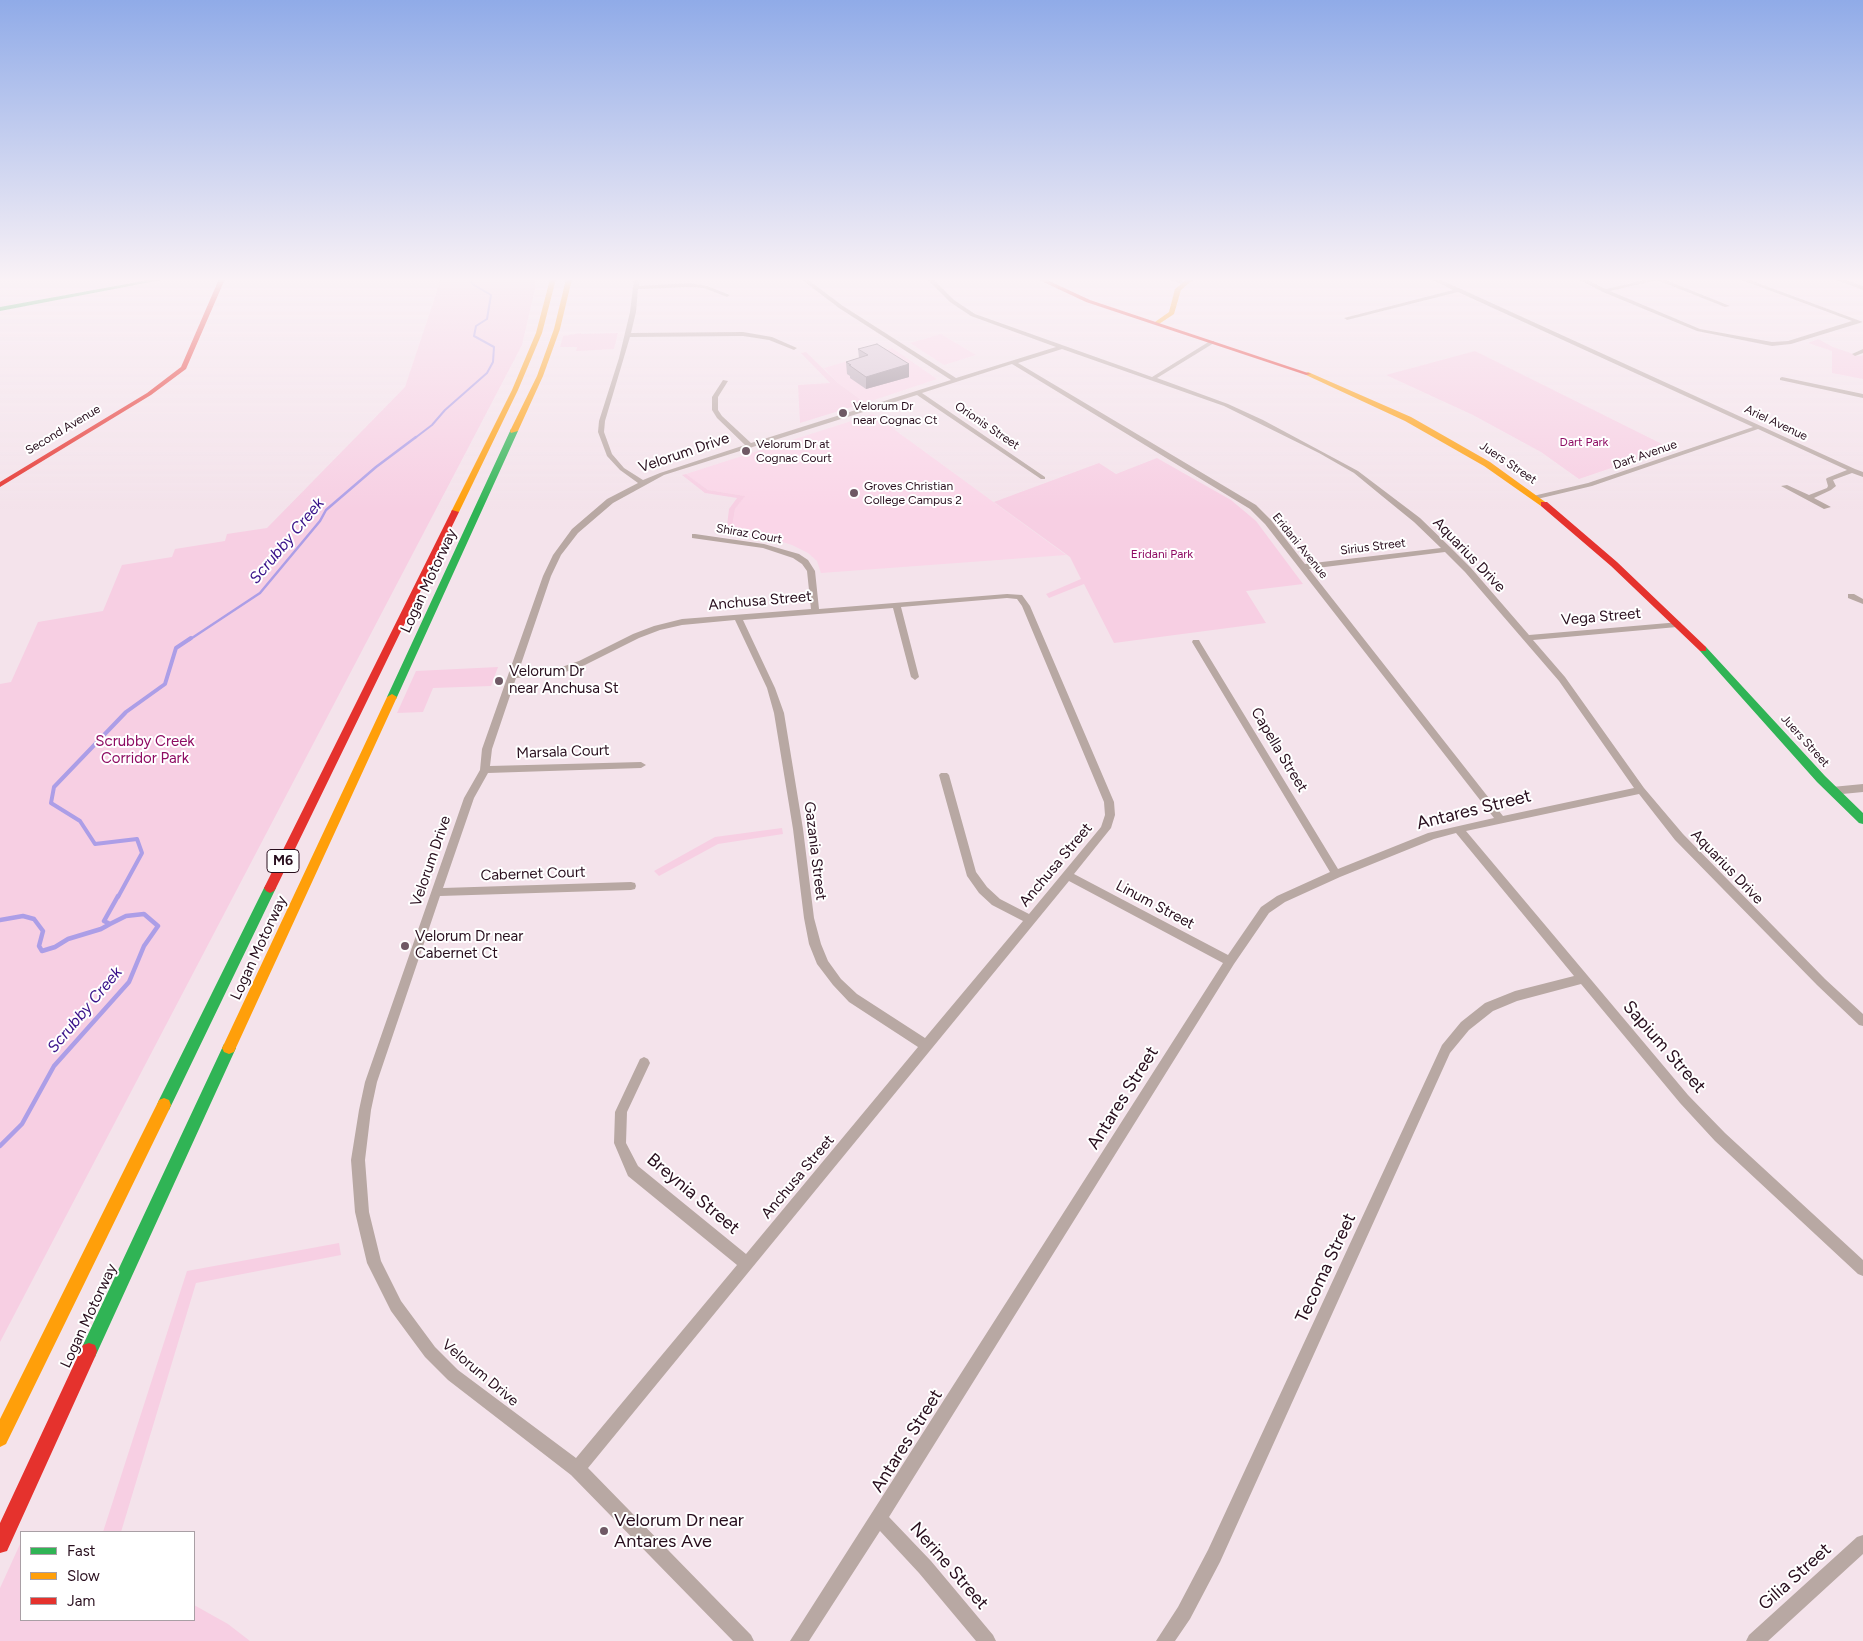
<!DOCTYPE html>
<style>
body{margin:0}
#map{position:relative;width:1863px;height:1641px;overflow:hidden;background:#f4e3eb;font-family:Figtree,sans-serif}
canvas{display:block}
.legend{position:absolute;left:20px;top:1531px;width:175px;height:90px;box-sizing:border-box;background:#fff;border:1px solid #a99fa5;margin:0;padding:6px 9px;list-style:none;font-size:15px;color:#280e1d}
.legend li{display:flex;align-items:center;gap:10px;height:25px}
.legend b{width:25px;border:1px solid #a99fa5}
</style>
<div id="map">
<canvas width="1863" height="1641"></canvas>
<ul class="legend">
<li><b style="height:6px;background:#30b455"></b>Fast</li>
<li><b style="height:6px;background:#ff9f0a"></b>Slow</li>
<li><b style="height:6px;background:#e5322d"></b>Jam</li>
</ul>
</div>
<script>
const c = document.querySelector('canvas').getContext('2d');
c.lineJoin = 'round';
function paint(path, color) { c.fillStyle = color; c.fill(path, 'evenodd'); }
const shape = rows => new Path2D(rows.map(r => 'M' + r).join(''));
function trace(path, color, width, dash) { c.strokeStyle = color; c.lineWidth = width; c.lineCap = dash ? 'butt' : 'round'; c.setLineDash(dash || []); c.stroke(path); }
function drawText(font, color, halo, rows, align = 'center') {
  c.font = font + ' Figtree,sans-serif'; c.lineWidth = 4; c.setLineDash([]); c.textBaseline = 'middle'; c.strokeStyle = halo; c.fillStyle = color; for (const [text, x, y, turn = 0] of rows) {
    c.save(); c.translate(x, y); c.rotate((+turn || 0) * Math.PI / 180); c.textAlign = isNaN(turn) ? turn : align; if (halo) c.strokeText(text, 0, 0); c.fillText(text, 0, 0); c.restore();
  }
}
const built = shape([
 [941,334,976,355,944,365,910,343],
 [892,348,937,379,865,403,838,383,824,368],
 [873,414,1066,555,821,573,817,561,808,553,792,545,776,540,731,534,735,509,744,496,708,490,686,474]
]);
const green = shape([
 [441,279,535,279,535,289,522,345,0,1342,0,684,11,682,38,622,103,611,122,565,172,557,175,549,225,541,227,534,267,528,405,387],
 [581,333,581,334,618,333,614,349,576,351,577,347,560,347,563,336],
 [1818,339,1833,347,1859,356,1863,355,1863,379,1832,373,1832,351,1808,343],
 [1475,351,1670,448,1579,479,1541,452,1473,415,1386,375],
 [806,352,838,383,865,403,800,423,798,385,830,383,801,353],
 [1157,458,1231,500,1256,521,1303,584,1246,591,1266,623,1114,643,1084,584,1049,598,1046,594,1081,579,1070,557,994,502,1099,463,1116,474],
 [686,474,708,490,745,496,735,509,731,534,726,534,729,509,737,498,705,493,682,475],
 [498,667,491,686,433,688,423,712,397,713,416,671],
 [782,828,783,834,718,844,659,876,654,871,715,837],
 [339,1243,341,1255,196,1283,121,1532,103,1532,187,1271],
 [21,1542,21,1620,194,1620,194,1605,228,1624,250,1641,0,1641,0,1588]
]);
const streamFar3 = shape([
 [415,438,432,425,445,410,487,373,493,362,494,347,474,336,476,326,487,319,491,295,474,285,469,279]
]);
const streamFar2 = shape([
 [189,640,260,593,320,521,326,510,376,467,416,437]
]);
const streamFar1 = shape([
 [118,897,142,853,137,839,95,844,80,821,51,803,54,787,126,712,165,684,176,648,191,638]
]);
const stream = shape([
 [0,920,23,916,34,919,43,931,39,946,42,951,55,947,68,939,101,929,110,924],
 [0,1146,22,1124,54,1066,129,982,144,946,158,926,144,914,126,916,110,924,104,921,118,896]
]);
const street = shape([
 [634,279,640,279,639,286,690,283,707,286,730,295,727,297,704,288,690,287,638,289,636,312,631,333,743,332,772,337,797,348,794,350,769,340,743,336,630,337,605,421,604,432,612,454,624,468,643,480,660,473,745,445,717,418,712,410,712,397,723,380,728,381,718,397,718,410,722,416,751,443,951,380,839,308,801,279,807,279,843,306,956,378,1056,347,971,316,950,302,927,279,933,279,954,300,975,314,1152,377,1210,341,1214,341,1214,343,1157,378,1228,404,1263,420,1358,471,1420,518,1450,547,1471,568,1529,635,1680,622,1681,624,1677,627,1533,640,1565,677,1644,788,1683,834,1825,979,1863,1014,1863,1026,1859,1025,1817,985,1675,840,1639,794,1466,831,1688,1095,1725,1133,1863,1260,1863,1276,1858,1274,1715,1141,1680,1103,1581,984,1517,1001,1493,1011,1469,1030,1450,1053,1220,1562,1190,1619,1175,1641,1156,1641,1178,1607,1208,1550,1442,1045,1461,1022,1485,1003,1515,991,1574,976,1456,833,1434,839,1340,877,1285,902,1269,913,1234,964,889,1517,931,1561,993,1635,996,1641,976,1641,919,1573,880,1531,809,1641,790,1641,1223,963,1069,881,588,1468,751,1635,754,1641,733,1641,571,1475,448,1380,425,1357,391,1311,367,1263,355,1212,351,1160,359,1110,365,1082,464,798,480,770,482,749,543,576,553,555,572,529,607,499,638,483,620,470,607,456,598,432,599,421,619,358,630,312,634,279],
 [1062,349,1224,406,1319,453,1354,473,1382,496,1414,522,1441,548,1305,564,1271,520,1256,505,1018,363,1062,349],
 [1012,364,1250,509,1265,524,1494,818,1428,833,1338,869,1200,642,1199,640,1193,640,1192,642,1330,872,1277,896,1261,907,1228,955,1074,874,1111,828,1115,815,1114,802,1030,606,1022,595,1007,594,819,609,815,571,808,560,799,554,764,544,695,534,692,534,692,538,763,548,793,558,802,564,807,571,811,609,682,619,654,626,633,634,579,661,556,669,518,673,551,576,561,555,578,533,613,503,664,475,917,395,1041,479,1045,479,1045,477,922,393,1012,364],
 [1445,552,1465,572,1559,681,1634,788,1503,816,1309,569,1445,552],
 [1007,598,1017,599,1022,606,1104,802,1105,815,1101,827,1029,914,1000,899,987,887,976,872,949,775,947,773,941,773,939,775,967,876,979,893,992,905,1023,921,925,1038,857,994,841,979,828,961,821,944,814,918,803,829,784,713,775,688,743,620,893,608,911,677,915,680,919,677,901,607,1007,598],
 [735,620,767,688,774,713,793,829,804,918,809,944,817,964,833,985,849,1002,918,1047,746,1254,638,1166,626,1143,627,1112,650,1063,648,1059,644,1057,640,1059,615,1112,614,1143,628,1176,737,1265,576,1458,458,1370,435,1347,401,1301,381,1261,369,1212,365,1160,371,1110,377,1082,440,896,631,890,635,889,636,886,635,883,631,882,443,888,474,798,488,773,641,768,646,765,641,762,490,766,492,749,516,678,560,674,585,665,639,638,660,630,682,625,735,620],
 [1168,279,1177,279,1188,283,1185,285,1168,279],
 [1431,279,1438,279,1461,289,1855,469,1863,472,1863,477,1852,473,1833,480,1836,486,1831,490,1814,498,1831,507,1824,509,1781,486,1787,485,1809,495,1827,488,1828,486,1826,479,1827,478,1847,470,1758,429,1592,486,1533,500,1533,496,1588,483,1753,427,1458,292,1347,320,1344,318,1453,290,1431,279],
 [1578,279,1585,279,1606,289,1650,279,1663,279,1730,306,1725,307,1657,280,1610,291,1700,329,1772,342,1788,341,1852,321,1739,279,1747,279,1863,322,1791,344,1772,346,1697,331,1603,292,1578,279],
 [1834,279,1842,279,1863,286,1863,290,1834,279],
 [1863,349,1863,353,1855,356,1852,354,1863,349],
 [1782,377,1863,394,1863,398,1780,380,1780,378,1782,377],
 [1848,594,1854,594,1863,599,1863,604,1848,598,1848,594],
 [1863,784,1863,792,1832,795,1827,791,1832,787,1863,784],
 [1863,1535,1863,1554,1768,1641,1746,1641,1749,1635,1857,1537,1863,1535]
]);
const fast = shape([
 [154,279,166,279,0,311,0,307,154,279],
 [511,429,518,431,397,697,396,699,388,699,387,697,511,429],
 [1703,646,1706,647,1825,776,1863,813,1863,824,1859,823,1817,782,1700,651,1700,647,1703,646],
 [270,883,274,885,276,888,169,1110,164,1112,159,1110,157,1105,159,1100,264,888,266,885,270,883],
 [229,1042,234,1044,236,1048,95,1357,89,1359,83,1357,81,1351,83,1345,224,1044,229,1042]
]);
const slow = shape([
 [550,279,556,279,542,333,518,390,459,512,452,514,451,512,512,390,536,333,550,279],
 [566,279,572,279,560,329,543,376,518,431,511,433,510,431,537,376,554,329,566,279],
 [1187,279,1194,279,1181,290,1174,314,1159,324,1155,324,1155,322,1169,312,1175,289,1187,279],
 [1308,372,1411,417,1490,462,1548,504,1541,506,1484,466,1405,421,1306,375,1306,373,1308,372],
 [392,694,397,697,234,1052,229,1054,224,1052,222,1048,224,1044,387,697,392,694],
 [164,1098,169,1100,171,1105,169,1110,6,1444,0,1447,0,1419,159,1100,164,1098]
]);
const jam = shape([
 [219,279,225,279,186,369,151,395,0,487,0,482,147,393,181,367,219,279],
 [1037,279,1045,279,1090,300,1311,374,1306,375,1086,302,1037,279],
 [1541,502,1547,502,1617,562,1706,647,1706,651,1700,651,1611,566,1541,506,1541,502],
 [452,510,459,512,276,888,274,891,270,893,266,891,264,888,452,510],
 [89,1343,95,1345,97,1351,95,1357,7,1551,0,1553,0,1523,83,1345,89,1343]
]);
const wall = shape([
 [858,349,909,364,909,377,866,389,850,378,850,376,847,374,846,362,859,358]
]);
const shadedWall = shape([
 [909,364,909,377,866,389,866,377]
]);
const building = shape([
 [877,344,909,364,866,377,849,365,851,365,846,362,868,355,858,349,877,344]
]);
const markers = [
 [843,413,5,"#6f5965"],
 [746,451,5,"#6f5965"],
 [854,493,5,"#6f5965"],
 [499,681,5,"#6f5965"],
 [405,946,5,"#6f5965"],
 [604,1531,5,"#6f5965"]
];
const farPoinames = [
 ["Velorum Dr",853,406],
 ["near Cognac Ct",853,420],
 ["Velorum Dr at",756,444],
 ["Cognac Court",756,458],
 ["Groves Christian",864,486],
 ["College Campus 2",864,500]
];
const farStreetnames = [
 ["Ariel Avenue",1776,423,25],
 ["Orionis Street",987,426,34],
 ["Second Avenue",63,430,-31],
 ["Dart Avenue",1645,455,-19],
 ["Juers Street",1508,463,34],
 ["Shiraz Court",749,534,10],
 ["Eridani Avenue",1300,546,51],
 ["Sirius Street",1373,547,-7],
 ["Juers Street",1805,741,48]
];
const farParknames = [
 ["Dart Park",1584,442],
 ["Eridani Park",1162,554]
];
const shields = [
 [283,861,32]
];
const shieldNames = [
 ["M6",283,861]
];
const streetNames = [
 ["Velorum Drive",684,453,-19],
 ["Aquarius Drive",1469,555,46],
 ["Logan Motorway",429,581,-65],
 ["Anchusa Street",760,601,-5],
 ["Vega Street",1601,617,-5],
 ["Capella Street",1279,750,59],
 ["Marsala Court",563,752,-2],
 ["Gazania Street",815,851,83],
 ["Velorum Drive",431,861,-71],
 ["Anchusa Street",1056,865,-50],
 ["Aquarius Drive",1727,867,46],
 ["Cabernet Court",533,874,-2],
 ["Linum Street",1155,905,28],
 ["Logan Motorway",259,948,-65],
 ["Anchusa Street",798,1177,-50],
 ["Logan Motorway",89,1316,-65],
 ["Velorum Drive",480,1373,40]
];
const poiNames = [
 ["Velorum Dr",509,672],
 ["near Anchusa St",509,689],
 ["Velorum Dr near",415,937],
 ["Cabernet Ct",415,954]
];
const parkNames = [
 ["Scrubby Creek",145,742],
 ["Corridor Park",145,759]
];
const waterNames = [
 ["Scrubby Creek",287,541,-50],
 ["Scrubby Creek",85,1010,-50]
];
const nearStreetnames = [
 ["Antares Street",1474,810,-14],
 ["Sapium Street",1664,1047,49],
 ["Antares Street",1123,1098,-58],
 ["Breynia Street",693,1194,40],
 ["Tecoma Street",1326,1268,-65],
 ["Antares Street",907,1441,-58],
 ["Nerine Street",949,1566,49],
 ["Gilia Street",1795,1577,-42]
];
const nearPoinames = [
 ["Velorum Dr near",614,1521],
 ["Antares Ave",614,1542]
];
paint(built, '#fad6e8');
paint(green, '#f7cfe3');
trace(streamFar3, '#ac9ee7', 2);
trace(streamFar2, '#ac9ee7', 2.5);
trace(streamFar1, '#ac9ee7', 4);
trace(stream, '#ac9ee7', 4.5);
paint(street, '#b8a8a3');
paint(fast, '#30b455');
paint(slow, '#ff9f0a');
paint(jam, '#e5322d');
paint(wall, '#b7a8b4');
paint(shadedWall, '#958892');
paint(building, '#d5c3d1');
trace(building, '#958892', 1);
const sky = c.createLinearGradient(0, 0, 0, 509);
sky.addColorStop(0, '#90abe8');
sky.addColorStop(0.55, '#faf2f6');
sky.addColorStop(1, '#faf2f600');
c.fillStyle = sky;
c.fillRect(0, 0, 1863, 509);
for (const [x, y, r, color] of markers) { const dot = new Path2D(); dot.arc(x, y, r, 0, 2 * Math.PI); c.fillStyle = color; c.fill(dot); trace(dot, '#fff', 2); }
drawText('12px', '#280e1d', '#fff', farPoinames, 'left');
drawText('12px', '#280e1d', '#fff', farStreetnames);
drawText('12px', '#8e0c63', '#fff', farParknames);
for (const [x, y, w] of shields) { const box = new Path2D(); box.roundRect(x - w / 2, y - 11.5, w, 23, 4); c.fillStyle = '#fff'; c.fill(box); trace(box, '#280e1d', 1); }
drawText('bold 14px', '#280e1d', null, shieldNames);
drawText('15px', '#280e1d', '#fff', streetNames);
drawText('15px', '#280e1d', '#fff', poiNames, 'left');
drawText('15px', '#8e0c63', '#fff', parkNames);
drawText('italic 16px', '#381189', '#fff', waterNames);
drawText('18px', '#280e1d', '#fff', nearStreetnames);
drawText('18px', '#280e1d', '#fff', nearPoinames, 'left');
</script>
